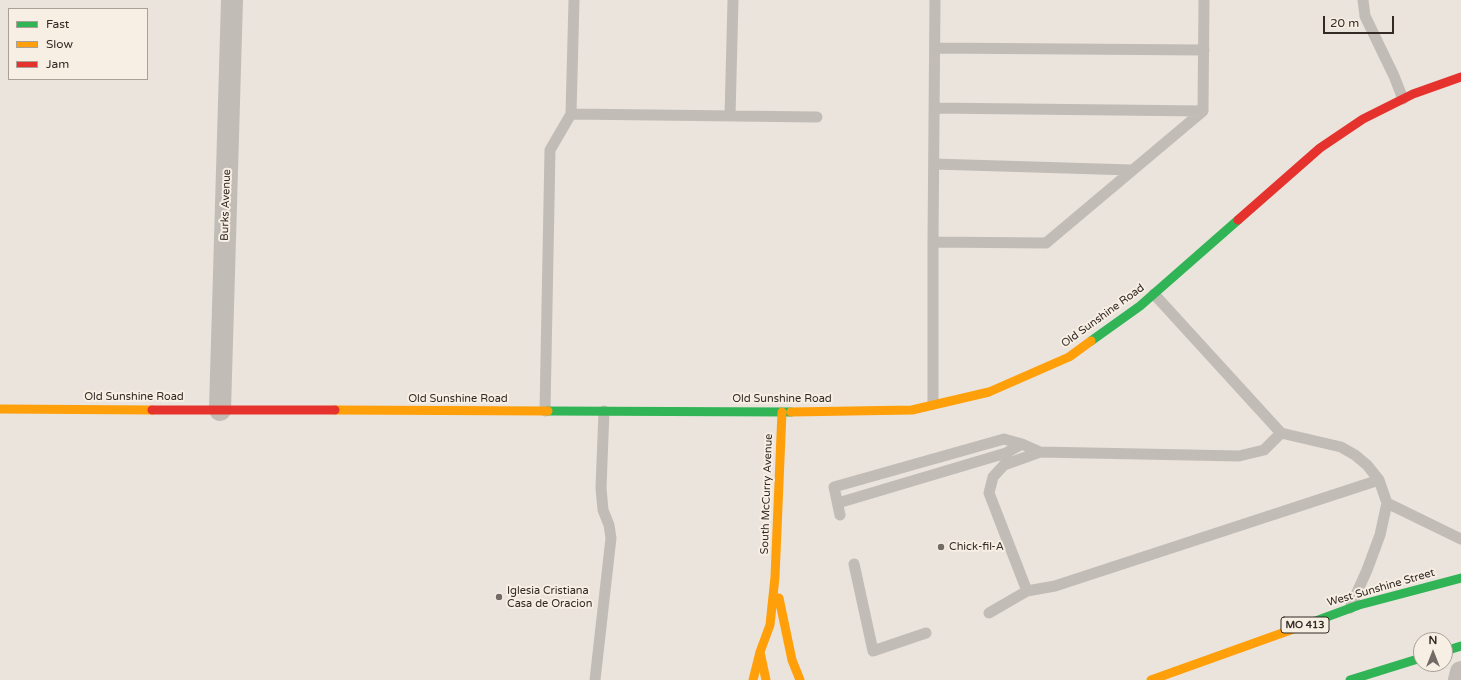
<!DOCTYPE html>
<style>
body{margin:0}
#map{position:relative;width:1461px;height:680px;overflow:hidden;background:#eae4dd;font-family:"Varela Round",sans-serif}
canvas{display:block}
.legend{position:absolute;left:8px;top:8px;width:140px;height:72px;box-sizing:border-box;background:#f8efe4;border:1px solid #a9a098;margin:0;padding:5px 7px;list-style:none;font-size:12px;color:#332a26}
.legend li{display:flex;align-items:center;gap:8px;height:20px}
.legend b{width:20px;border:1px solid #a9a098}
.north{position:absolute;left:1413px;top:632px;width:40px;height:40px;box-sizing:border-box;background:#f8efe4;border:1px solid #a9a098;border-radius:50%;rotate:0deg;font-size:11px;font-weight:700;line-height:16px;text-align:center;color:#332a26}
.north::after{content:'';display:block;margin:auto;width:14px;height:18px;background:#736b66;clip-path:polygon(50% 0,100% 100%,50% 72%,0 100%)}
.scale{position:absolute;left:1323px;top:16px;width:71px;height:18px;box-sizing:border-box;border:2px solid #332a26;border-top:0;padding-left:5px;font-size:12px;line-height:14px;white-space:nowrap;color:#332a26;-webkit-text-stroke:3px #f8efe4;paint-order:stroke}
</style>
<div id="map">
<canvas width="1461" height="680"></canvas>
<ul class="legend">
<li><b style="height:5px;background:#30b455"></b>Fast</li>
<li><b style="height:5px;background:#ff9f0a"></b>Slow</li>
<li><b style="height:5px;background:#e5322d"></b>Jam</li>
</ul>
<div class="north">N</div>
<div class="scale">20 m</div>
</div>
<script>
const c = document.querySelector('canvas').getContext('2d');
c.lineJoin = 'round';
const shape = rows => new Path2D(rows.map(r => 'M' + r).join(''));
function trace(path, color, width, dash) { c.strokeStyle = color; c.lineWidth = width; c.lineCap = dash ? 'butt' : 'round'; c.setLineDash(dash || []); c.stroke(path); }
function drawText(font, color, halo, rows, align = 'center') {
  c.font = font + ' "Varela Round",sans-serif'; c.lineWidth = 4; c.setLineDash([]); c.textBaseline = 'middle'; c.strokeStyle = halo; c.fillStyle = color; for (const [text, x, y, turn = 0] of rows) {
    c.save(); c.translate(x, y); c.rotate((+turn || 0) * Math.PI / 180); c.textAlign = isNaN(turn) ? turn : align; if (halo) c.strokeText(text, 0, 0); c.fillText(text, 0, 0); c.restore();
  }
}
const lane = shape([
 [935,0,933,242,1046,243,1203,111,1204,0],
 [1363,0,1365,16,1394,76,1403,99],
 [935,48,1204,50],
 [934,108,1203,111],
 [571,114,817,117],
 [730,116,733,0],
 [934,164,1132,170],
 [1154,294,1281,433,1341,447,1355,455,1367,465,1379,480,1387,503],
 [933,404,933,242],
 [545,411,550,150,571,114,574,0],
 [1281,433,1264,450,1239,456,1040,452,1004,465,993,477,989,493,1027,591,1055,586,1379,480],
 [838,503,1006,453,1022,444],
 [840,515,834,487,1004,439,1022,444,1040,452],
 [854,564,873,651,926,633],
 [1350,608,1367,570,1380,535,1387,503,1461,539],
 [989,613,1027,591],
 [595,680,611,538,609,525,603,510,601,488,604,411]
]);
const street = shape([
 [220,410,232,0],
 [1459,680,1461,672]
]);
const fast = shape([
 [1091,341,1140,306,1238,220],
 [548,411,791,412],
 [1313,622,1359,605,1461,578],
 [1445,651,1461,646],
 [1350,680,1421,658]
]);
const slow = shape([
 [0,409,152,410],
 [335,410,548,411],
 [791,412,912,410,989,392,1069,357,1091,341],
 [779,598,792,660,800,680],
 [753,680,760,652],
 [766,680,760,652,770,625,775,577,782,412],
 [1151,680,1313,622]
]);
const jam = shape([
 [1238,220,1320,148,1363,119,1413,94,1461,77],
 [152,410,335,410]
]);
const markers = [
 [941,547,4,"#736b66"],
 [499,597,4,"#736b66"]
];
const shields = [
 [1305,625,48]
];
const shieldNames = [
 ["MO 413",1305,625]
];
const streetNames = [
 ["Burks Avenue",226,205,-88],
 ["Old Sunshine Road",1103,316,-36],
 ["Old Sunshine Road",134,397],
 ["Old Sunshine Road",458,399],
 ["Old Sunshine Road",782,399],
 ["South McCurry Avenue",767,494,-88],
 ["West Sunshine Street",1381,588,-16]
];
const poiNames = [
 ["Chick-fil-A",949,547],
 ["Iglesia Cristiana",507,591],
 ["Casa de Oracion",507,604]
];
trace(lane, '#c2bcb7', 11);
trace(street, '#c2bcb7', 22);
trace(fast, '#30b455', 9);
trace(slow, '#ff9f0a', 9);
trace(jam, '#e5322d', 9);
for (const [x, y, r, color] of markers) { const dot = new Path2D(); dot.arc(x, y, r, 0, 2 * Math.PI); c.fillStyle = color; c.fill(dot); trace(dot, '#f8efe4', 1.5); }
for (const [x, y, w] of shields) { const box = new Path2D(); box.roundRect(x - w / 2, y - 8, w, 16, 3); c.fillStyle = '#f8efe4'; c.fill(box); trace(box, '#332a26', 1); }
drawText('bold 10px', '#332a26', null, shieldNames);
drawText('11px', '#332a26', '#f8efe4', streetNames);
drawText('11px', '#332a26', '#f8efe4', poiNames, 'left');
</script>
